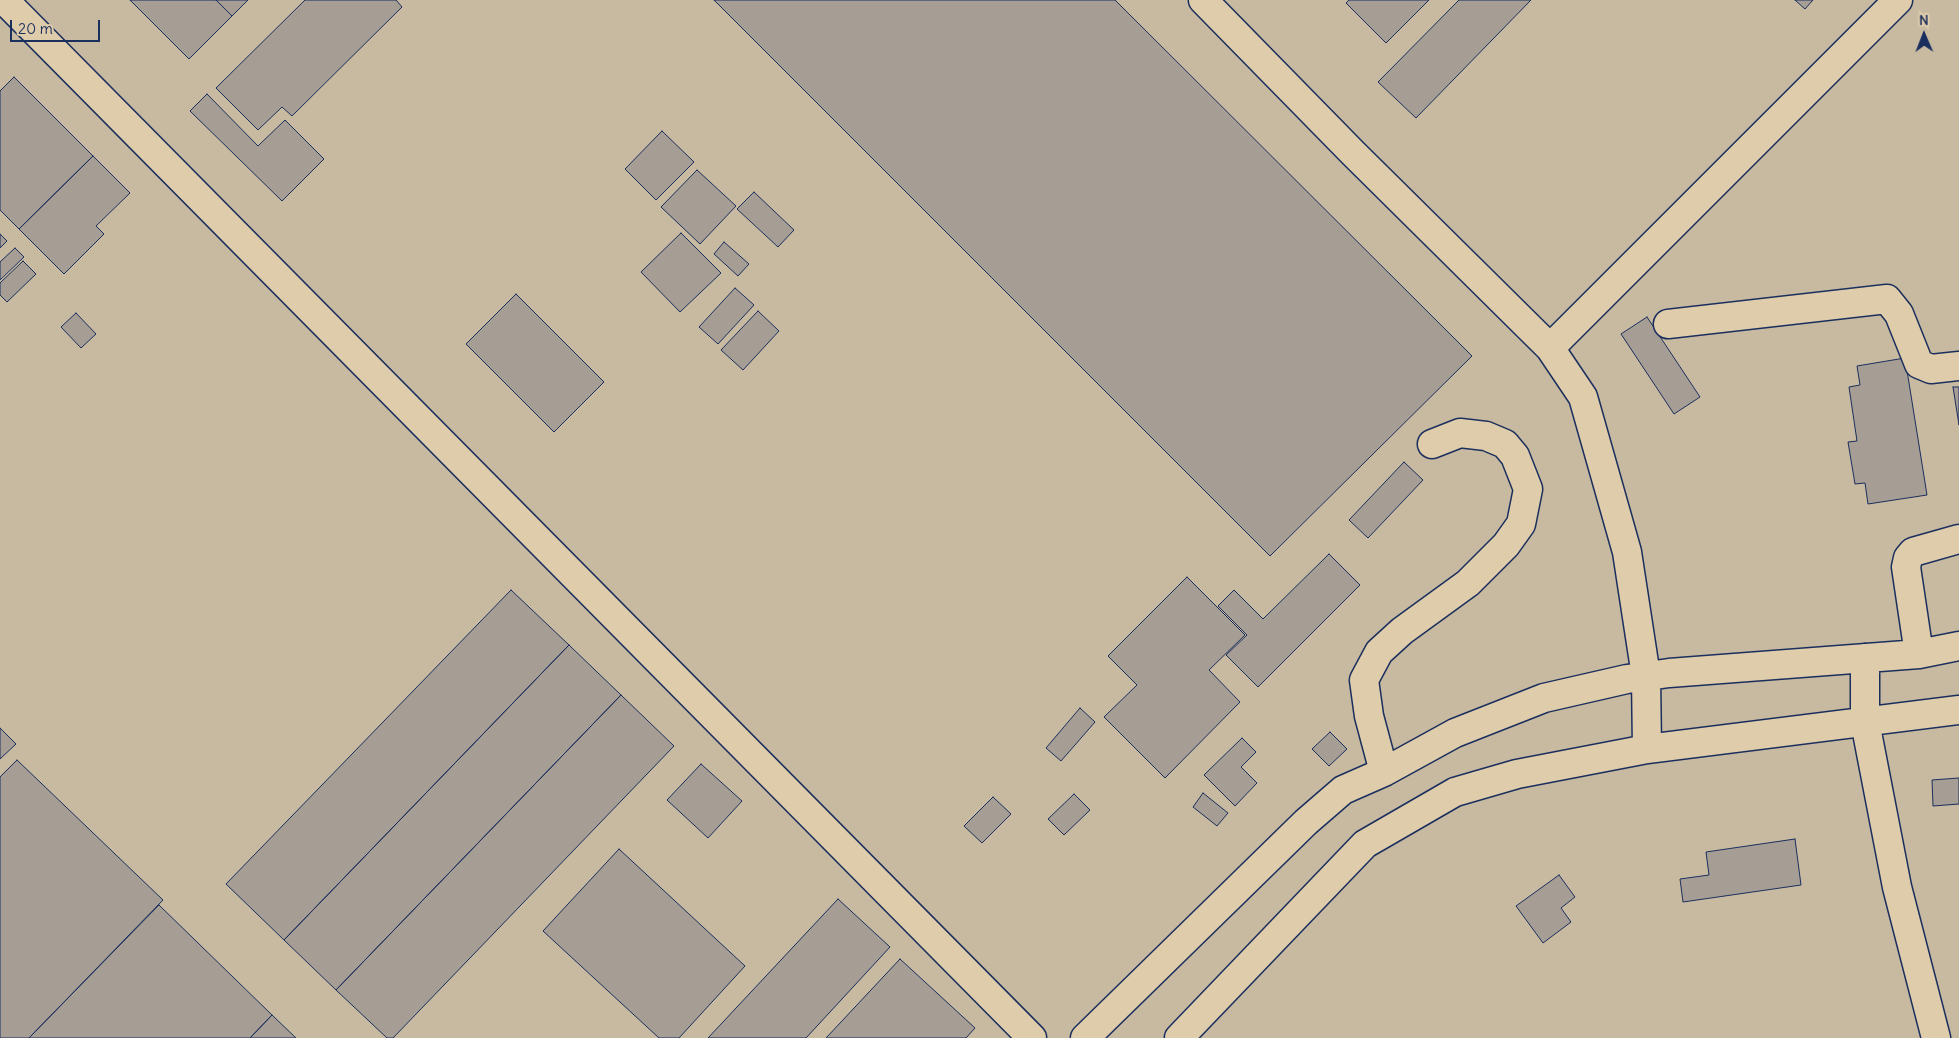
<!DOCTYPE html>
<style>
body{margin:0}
#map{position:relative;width:1959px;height:1038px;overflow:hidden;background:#d7c6a7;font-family:Delius,sans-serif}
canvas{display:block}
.north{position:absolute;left:1899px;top:10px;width:50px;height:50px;-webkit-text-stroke:4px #dfccaa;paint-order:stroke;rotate:359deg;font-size:14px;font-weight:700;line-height:20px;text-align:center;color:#1b2f5e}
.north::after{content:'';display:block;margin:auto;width:18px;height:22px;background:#1b2f5e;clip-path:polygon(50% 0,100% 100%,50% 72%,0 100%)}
.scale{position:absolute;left:10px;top:20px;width:90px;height:22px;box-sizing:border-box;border:2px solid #1b2f5e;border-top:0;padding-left:6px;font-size:15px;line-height:18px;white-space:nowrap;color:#1b2f5e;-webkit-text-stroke:4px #dfccaa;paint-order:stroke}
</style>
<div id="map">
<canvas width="1959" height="1038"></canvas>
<div class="north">N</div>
<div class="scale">20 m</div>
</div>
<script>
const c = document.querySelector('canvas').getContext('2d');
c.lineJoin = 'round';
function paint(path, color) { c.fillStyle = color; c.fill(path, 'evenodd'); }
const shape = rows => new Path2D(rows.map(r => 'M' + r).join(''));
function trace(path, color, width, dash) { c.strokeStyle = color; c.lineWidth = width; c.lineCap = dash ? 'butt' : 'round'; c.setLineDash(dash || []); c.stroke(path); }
const built = shape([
 [0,0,1959,0,1959,1038,0,1038]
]);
const building = shape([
 [130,0,216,0,232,16,189,59,130,0],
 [216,0,248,0,232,16,216,0],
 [305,0,396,0,402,7,292,116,282,107,258,130,216,88,305,0],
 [714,0,1115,0,1472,356,1270,556,714,0],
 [1349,0,1429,0,1386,43,1346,3,1349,0],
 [1459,0,1531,0,1416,118,1378,82,1459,0],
 [1795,0,1813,0,1805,9,1795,0],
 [14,77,93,156,19,229,0,210,0,91,14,77],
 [207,94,258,146,285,120,324,159,282,201,190,111,207,94],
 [662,131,694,162,656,200,625,169,662,131],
 [93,156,130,193,96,226,104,234,64,274,19,229,93,156],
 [697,170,736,206,700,244,661,207,697,170],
 [754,192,794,230,778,247,737,209,754,192],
 [681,233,721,273,680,312,641,272,681,233],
 [0,234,7,241,0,248,0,234],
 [724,242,749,264,738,276,714,254,724,242],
 [15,248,24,257,0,280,0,262,15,248],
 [23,261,36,274,7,302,0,295,0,283,23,261],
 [735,288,754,305,718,344,699,327,735,288],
 [516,294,604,382,554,432,466,344,516,294],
 [758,311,779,331,743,370,721,350,758,311],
 [76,313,96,334,81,348,61,327,76,313],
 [1647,317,1700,397,1674,414,1621,334,1647,317],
 [1905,358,1927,495,1868,504,1865,483,1855,484,1848,442,1857,441,1849,387,1860,385,1857,366,1905,358],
 [1953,387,1959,387,1959,425,1953,387],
 [1404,462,1423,480,1368,538,1349,520,1404,462],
 [1329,554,1360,585,1258,687,1226,655,1247,635,1218,606,1234,590,1263,619,1329,554],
 [1187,577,1245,635,1209,670,1240,702,1165,778,1104,717,1137,685,1108,656,1187,577],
 [511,590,569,645,284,940,226,884,511,590],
 [569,645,621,695,336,990,284,940,569,645],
 [621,695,674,746,393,1038,387,1038,336,990,621,695],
 [1080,708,1095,722,1061,761,1046,748,1080,708],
 [0,728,16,744,0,759,0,728],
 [1330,732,1347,749,1329,766,1312,749,1330,732],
 [1242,738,1256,752,1241,767,1257,783,1235,806,1204,775,1242,738],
 [17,760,163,900,29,1038,0,1038,0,777,17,760],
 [701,764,742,801,708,838,667,800,701,764],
 [1959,778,1959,804,1933,806,1932,780,1959,778],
 [1203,793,1228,813,1217,826,1193,807,1203,793],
 [1074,794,1090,810,1064,835,1048,819,1074,794],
 [993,797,1011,814,982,843,964,826,993,797],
 [1795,839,1801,885,1683,902,1680,879,1709,875,1706,852,1795,839],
 [619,849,745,966,679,1038,659,1038,543,931,619,849],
 [1559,875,1575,897,1561,908,1571,922,1543,943,1516,906,1559,875],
 [838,899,890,947,806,1038,708,1038,838,899],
 [159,905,272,1015,250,1038,29,1038,159,905],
 [900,959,975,1028,966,1038,826,1038,900,959],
 [272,1015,296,1038,250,1038,272,1015]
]);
const minor = shape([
 [4,0,1032,1038],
 [1203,0,1353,153,1550,348,1583,397,1627,552,1646,676,1647,749],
 [1668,324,1887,299,1899,314,1919,364,1931,369,1959,366],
 [1550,348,1898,0],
 [1919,654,1906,567,1908,558,1913,552,1959,539],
 [1865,658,1865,722,1897,887,1936,1038],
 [1384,772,1369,716,1364,680,1379,652,1402,631,1468,583,1506,545,1521,524,1528,489,1515,456,1505,444,1486,436,1460,433,1432,444],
 [1085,1038,1306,822,1343,790,1384,772,1455,733,1544,698,1627,679,1669,673,1919,654,1959,646],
 [1179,1038,1365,844,1455,792,1517,774,1647,749,1959,710]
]);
paint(built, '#c8baa1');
paint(building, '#a69e94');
trace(building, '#1b2f5e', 1);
trace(minor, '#1b2f5e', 31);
trace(minor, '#dfccaa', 28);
</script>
